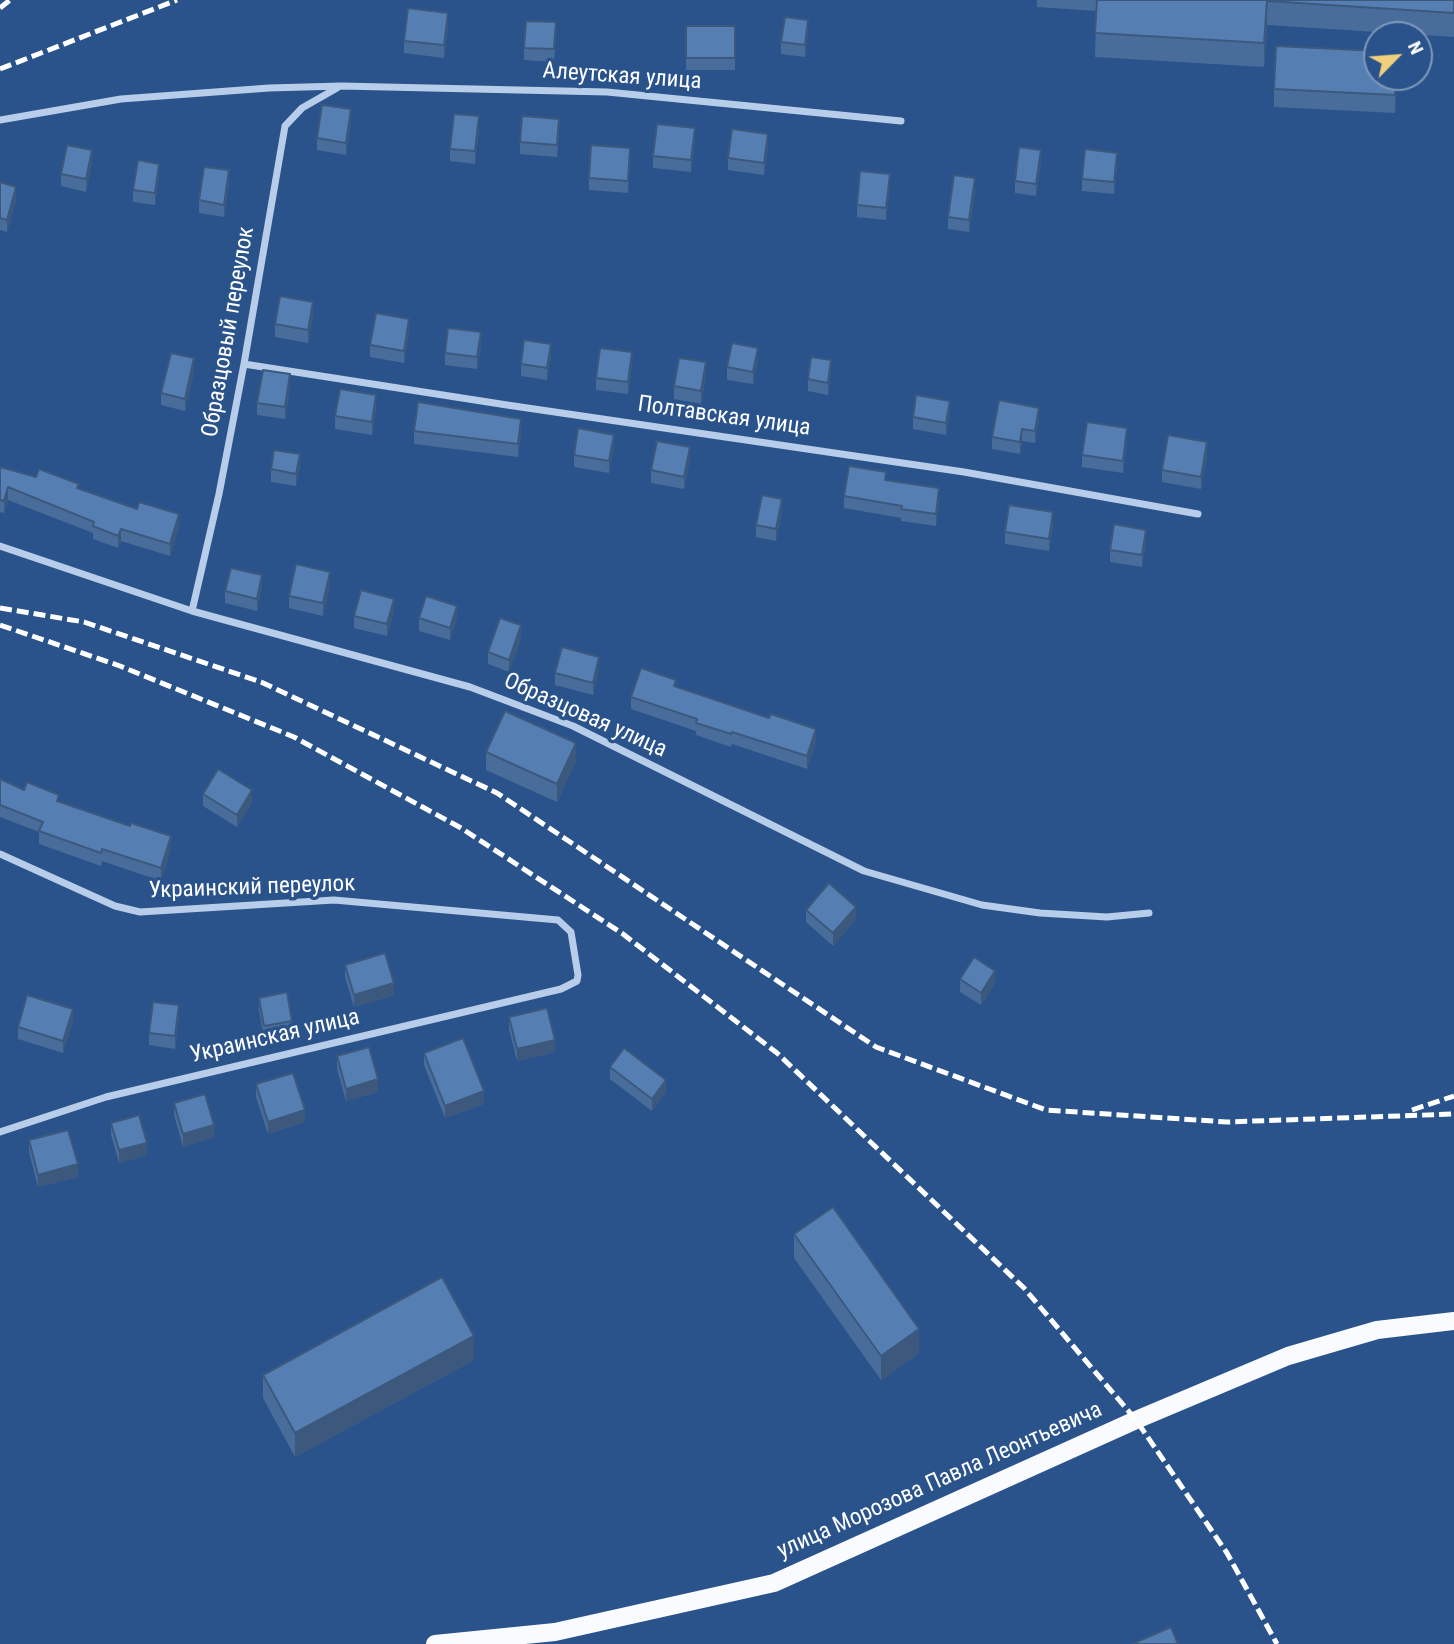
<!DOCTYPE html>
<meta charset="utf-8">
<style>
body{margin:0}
#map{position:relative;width:1454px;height:1644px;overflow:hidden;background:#29538a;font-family:"Roboto Condensed",sans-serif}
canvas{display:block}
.north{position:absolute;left:1363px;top:21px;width:70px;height:70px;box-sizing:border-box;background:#29538a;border:2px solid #7f98b9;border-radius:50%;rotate:65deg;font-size:19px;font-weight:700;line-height:28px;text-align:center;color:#fff}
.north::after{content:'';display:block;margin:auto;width:24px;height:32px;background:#f1d07d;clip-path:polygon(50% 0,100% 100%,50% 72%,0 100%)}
</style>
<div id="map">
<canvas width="1454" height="1644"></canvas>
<div class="north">N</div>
</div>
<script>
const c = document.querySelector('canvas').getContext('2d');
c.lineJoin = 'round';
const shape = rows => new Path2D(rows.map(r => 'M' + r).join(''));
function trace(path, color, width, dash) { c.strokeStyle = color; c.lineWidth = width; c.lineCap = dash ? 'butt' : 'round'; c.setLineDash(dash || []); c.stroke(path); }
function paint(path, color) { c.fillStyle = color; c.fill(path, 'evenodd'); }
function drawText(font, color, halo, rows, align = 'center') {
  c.font = font + ' "Roboto Condensed",sans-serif'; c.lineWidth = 7; c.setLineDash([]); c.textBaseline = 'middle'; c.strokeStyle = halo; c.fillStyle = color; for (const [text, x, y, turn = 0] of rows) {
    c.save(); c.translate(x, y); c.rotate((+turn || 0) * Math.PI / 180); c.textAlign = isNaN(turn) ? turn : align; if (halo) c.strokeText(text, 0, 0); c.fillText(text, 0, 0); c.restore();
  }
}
const street = shape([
 [0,120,121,99,269,88,341,86,607,92,901,121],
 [244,364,507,405,964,472,1198,514],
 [0,546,192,611,470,687,573,726,864,871,982,905,1040,913,1107,917,1149,913],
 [192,611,219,494,244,364,285,126,302,108,337,88],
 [0,854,115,906,140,912,334,900,558,920,571,932,578,975,577,981,561,989,106,1097,0,1132]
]);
const primary = shape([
 [435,1644,555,1632,774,1583,1136,1420,1288,1356,1377,1330,1454,1321]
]);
const rail = shape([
 [0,8,10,0],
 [0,69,177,0],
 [0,608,84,622,261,682,497,793,876,1047,1046,1110,1227,1122,1454,1114],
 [0,625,120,666,294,737,461,828,623,934,777,1053,1024,1288,1136,1420,1227,1553,1277,1644],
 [1412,1110,1454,1096]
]);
const wall = shape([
 [1037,0,1454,0,1454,37,1267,25,1264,67,1095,57,1096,11,1037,7],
 [448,25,444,58,404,53,404,41],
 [686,26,735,26,735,70,686,70],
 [808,32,805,57,781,54,781,42],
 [556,35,554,62,524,60,524,48],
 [1377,77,1397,77,1395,113,1274,107,1274,89],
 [351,122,346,155,317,150,317,138],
 [479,128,475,164,450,161,450,149],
 [559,131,557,157,520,154,520,142],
 [695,140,691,172,653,168,653,156],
 [768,146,764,175,728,170,728,158],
 [630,161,628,193,589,190,589,178],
 [92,162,86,192,61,186,61,174],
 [1041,162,1036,196,1015,193,1015,181],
 [1117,165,1114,194,1082,191,1082,179],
 [159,176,155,205,133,202,133,190],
 [0,182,16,199,7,232,0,230],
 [229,183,224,217,199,213,199,200],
 [890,186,886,220,857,217,857,205],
 [975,191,969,232,948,229,948,217],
 [313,314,308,343,275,337,275,324],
 [409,331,404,363,370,357,370,345],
 [481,345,477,369,445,365,445,353],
 [551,356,547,380,521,376,521,364],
 [758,360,753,384,727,380,727,367],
 [632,364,628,394,596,390,596,378],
 [194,371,185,411,161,405,161,393],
 [831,372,828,395,808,391,808,379],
 [706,374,701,404,674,399,674,386],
 [290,387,285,419,257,415,257,403],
 [376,407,372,435,335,429,335,416],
 [950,414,946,435,913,429,913,417],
 [1039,420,1035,443,1022,441,1020,454,992,449,992,437],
 [414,431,521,432,518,457,414,444],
 [1127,440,1123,473,1082,467,1082,455],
 [614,447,609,473,574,467,574,455],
 [1207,455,1201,489,1162,482,1162,470],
 [690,460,684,489,651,483,651,470],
 [300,466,296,486,271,482,271,469],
 [0,467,79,489,179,527,170,556,121,541,118,548,93,539,93,533,8,500,4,513,0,512],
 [886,480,939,500,936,526,901,521,901,518,844,508,844,496],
 [782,511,776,541,756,537,756,525],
 [1053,524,1049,551,1005,544,1005,532],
 [1146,542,1142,567,1110,562,1110,550],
 [330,584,323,616,289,608,289,596],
 [262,587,257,611,225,603,225,591],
 [394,611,387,636,354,628,354,616],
 [419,618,457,618,450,640,419,631],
 [521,638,509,672,488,664,488,652],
 [599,669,593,695,555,685,555,673],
 [676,687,816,741,807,769,732,744,731,747,696,735,696,731,631,709,631,697],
 [486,752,576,761,557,802,486,770],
 [0,779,24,790,59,802,171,848,161,881,102,861,101,866,39,844,39,832,0,817],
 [203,794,252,802,237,827,203,806],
 [806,910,856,919,833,946,806,922],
 [345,965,394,995,354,1007,345,977],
 [960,979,995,983,981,1005,960,992],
 [259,998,292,1021,292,1034,264,1039,259,1010],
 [179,1017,175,1049,149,1045,149,1033],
 [509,1017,555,1052,517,1061,509,1029],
 [73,1021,63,1053,18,1039,18,1027],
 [424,1053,484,1104,445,1118,424,1065],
 [337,1056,378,1092,346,1101,337,1069],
 [610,1067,666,1092,652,1111,610,1079],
 [256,1084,305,1122,268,1134,256,1097],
 [174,1103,214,1137,183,1147,174,1115],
 [111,1123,147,1155,119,1163,111,1135],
 [29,1140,78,1177,38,1187,29,1152],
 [794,1234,919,1353,881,1380,794,1258],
 [474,1360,295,1457,263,1398,263,1375]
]);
const shadedWall = shape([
 [1267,1,1267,25,1264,67,1264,43],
 [448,13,448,25,444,58,444,45],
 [808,20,808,32,805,57,805,45],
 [1396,77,1397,77,1395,113,1395,95],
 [351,109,351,122,346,155,346,143],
 [479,116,479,128,475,164,475,151],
 [695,128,695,140,691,172,691,160],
 [768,134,768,146,764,175,764,163],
 [92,150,92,162,86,192,86,179],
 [1041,150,1041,162,1036,196,1036,184],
 [1117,153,1117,165,1114,194,1114,182],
 [159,164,159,176,155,205,155,193],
 [229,170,229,183,224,217,224,205],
 [890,174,890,186,886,220,886,208],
 [975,178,975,191,969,232,969,220],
 [16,187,16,199,7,232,7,220],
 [313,302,313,314,308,343,308,330],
 [409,319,409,331,404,363,404,351],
 [481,332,481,345,477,369,477,357],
 [551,344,551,356,547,380,547,368],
 [758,348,758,360,753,384,753,372],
 [632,352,632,364,628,394,628,382],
 [194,358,194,371,185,411,185,399],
 [831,360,831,372,828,395,828,383],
 [706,362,706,374,701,404,701,391],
 [290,374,290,387,285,419,285,407],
 [376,395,376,407,372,435,372,422],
 [950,401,950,414,946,435,946,423],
 [1039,408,1039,420,1035,443,1035,431],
 [521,419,521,432,518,457,518,444],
 [1127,428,1127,440,1123,473,1123,461],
 [1022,429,1022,441,1020,454,1020,442],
 [614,435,614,447,609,473,609,461],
 [1207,442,1207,455,1201,489,1201,477],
 [690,447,690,460,684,489,684,477],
 [300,454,300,466,296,486,296,474],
 [8,487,8,500,4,513,4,501],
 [939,488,939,500,936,526,936,514],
 [782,499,782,511,776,541,776,529],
 [1053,512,1053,524,1049,551,1049,539],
 [179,514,179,527,170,556,170,544],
 [121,529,121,541,118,548,118,536],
 [1146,530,1146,542,1142,567,1142,555],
 [330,572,330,584,323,616,323,603],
 [262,575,262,587,257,611,257,599],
 [394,599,394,611,387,636,387,624],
 [457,606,457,618,450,640,450,628],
 [521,625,521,638,509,672,509,660],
 [599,657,599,669,593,695,593,683],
 [816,729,816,741,807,769,807,756],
 [576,743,576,761,557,802,557,784],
 [252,790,252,802,237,827,237,815],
 [171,836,171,848,161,881,161,868],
 [856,907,856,919,833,946,833,933],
 [995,971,995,983,981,1005,981,993],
 [394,983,394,995,354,1007,354,995],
 [179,1005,179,1017,175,1049,175,1036],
 [73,1009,73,1021,63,1053,63,1041],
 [555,1040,555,1052,517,1061,517,1049],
 [378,1079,378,1092,346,1101,346,1089],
 [666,1080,666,1092,652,1111,652,1099],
 [484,1091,484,1104,445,1118,445,1106],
 [305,1110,305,1122,268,1134,268,1122],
 [214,1125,214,1137,183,1147,183,1134],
 [147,1143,147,1155,119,1163,119,1150],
 [78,1164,78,1177,38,1187,38,1175],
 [919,1329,919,1353,881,1380,881,1356],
 [474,1336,474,1360,295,1457,295,1433]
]);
const building = shape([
 [1097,0,1454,0,1454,13,1267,1,1264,43,1095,33,1097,0],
 [408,8,448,13,444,45,404,41,408,8],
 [785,17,808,20,805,45,781,42,785,17],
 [526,21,556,22,554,49,524,48,526,21],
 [686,26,735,26,735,58,686,58,686,26],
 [1276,46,1377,51,1377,77,1396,77,1395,95,1274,89,1276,46],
 [322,105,351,109,346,143,317,138,322,105],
 [454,114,479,116,475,151,450,149,454,114],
 [522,116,559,119,557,145,520,142,522,116],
 [657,124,695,128,691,160,653,156,657,124],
 [732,129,768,134,764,163,728,158,732,129],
 [67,145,92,150,86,179,61,174,67,145],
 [591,145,630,148,628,181,589,178,591,145],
 [1019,147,1041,150,1036,184,1015,181,1019,147],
 [1085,149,1117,153,1114,182,1082,179,1085,149],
 [138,160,159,164,155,193,133,190,138,160],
 [204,167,229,170,224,205,199,200,204,167],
 [860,171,890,174,886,208,857,205,860,171],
 [954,175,975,178,969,220,948,217,954,175],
 [0,182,16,187,7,220,0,218,0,182],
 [280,296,313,302,308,330,275,324,280,296],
 [376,313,409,319,404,351,370,345,376,313],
 [448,328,481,332,477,357,445,353,448,328],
 [524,340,551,344,547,368,521,364,524,340],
 [732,343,758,348,753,372,727,367,732,343],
 [600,348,632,352,628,382,596,378,600,348],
 [171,353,194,358,185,399,161,393,171,353],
 [811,357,831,360,828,383,808,379,811,357],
 [679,358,706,362,701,391,674,386,679,358],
 [263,370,290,374,285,407,257,403,263,370],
 [340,389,376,395,372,422,335,416,340,389],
 [916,395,950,401,946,423,913,417,916,395],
 [999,400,1039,408,1035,431,1022,429,1020,442,992,437,999,400],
 [418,402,521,419,518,444,414,431,418,402],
 [1087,422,1127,428,1123,461,1082,455,1087,422],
 [578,428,614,435,609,461,574,455,578,428],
 [1168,435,1207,442,1201,477,1162,470,1168,435],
 [657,441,690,447,684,477,651,470,657,441],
 [274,450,300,454,296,474,271,469,274,450],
 [849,466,886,472,885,480,939,488,936,514,901,509,902,506,844,496,849,466],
 [0,467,36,477,39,469,79,484,77,488,137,509,139,502,179,514,170,544,121,529,118,536,93,526,94,522,8,487,4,501,0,500,0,467],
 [762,495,782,499,776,529,756,525,762,495],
 [1009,505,1053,512,1049,539,1005,532,1009,505],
 [1114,524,1146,530,1142,555,1110,550,1114,524],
 [296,564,330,572,323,603,289,596,296,564],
 [231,568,262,575,257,599,225,591,231,568],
 [361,590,394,599,387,624,354,616,361,590],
 [426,596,457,606,450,628,419,618,426,596],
 [500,618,521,625,509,660,488,652,500,618],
 [562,647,599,657,593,683,555,673,562,647],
 [641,668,676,680,674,686,769,718,771,714,816,729,807,756,732,732,731,734,696,723,697,719,631,697,641,668],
 [505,711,576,743,557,784,486,752,505,711],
 [218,769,252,790,237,815,203,794,218,769],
 [0,779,24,790,27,782,59,795,57,801,130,826,131,823,171,836,161,868,102,849,101,853,39,831,43,822,0,805,0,779],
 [829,883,856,907,833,933,806,910,829,883],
 [385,953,394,983,354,995,345,965,385,953],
 [974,957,995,971,981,993,960,979,974,957],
 [287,992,292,1021,264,1026,259,998,287,992],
 [27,995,73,1009,63,1041,18,1027,27,995],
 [153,1002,179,1005,175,1036,149,1033,153,1002],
 [547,1008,555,1040,517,1049,509,1017,547,1008],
 [463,1038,484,1091,445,1106,424,1053,463,1038],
 [369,1047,378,1079,346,1089,337,1056,369,1047],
 [624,1048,666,1080,652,1099,610,1067,624,1048],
 [293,1073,305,1110,268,1122,256,1084,293,1073],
 [205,1094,214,1125,183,1134,174,1103,205,1094],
 [139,1115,147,1143,119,1150,111,1123,139,1115],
 [68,1130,78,1164,38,1175,29,1140,68,1130],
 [833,1207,919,1329,881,1356,794,1234,833,1207],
 [442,1277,474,1336,295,1433,263,1375,442,1277],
 [1171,1627,1178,1644,1132,1644,1171,1627]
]);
const streetNames = [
 ["Алеутская улица",622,77,4],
 ["Образцовый переулок",229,332,-80],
 ["Полтавская улица",724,417,8],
 ["Образцовая улица",585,716,24],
 ["Украинский переулок",252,888,-2],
 ["Украинская улица",275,1037,-13],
 ["улица Морозова Павла Леонтьевича",940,1481,-24]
];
trace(street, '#b7cde9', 7);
trace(primary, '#f9fbfe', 18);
trace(rail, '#fff', 5, [12, 5]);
paint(wall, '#496d9a');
paint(shadedWall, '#3c597d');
paint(building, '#557fb3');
trace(building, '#3c597d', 2);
drawText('23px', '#fff', '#29538a', streetNames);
</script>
